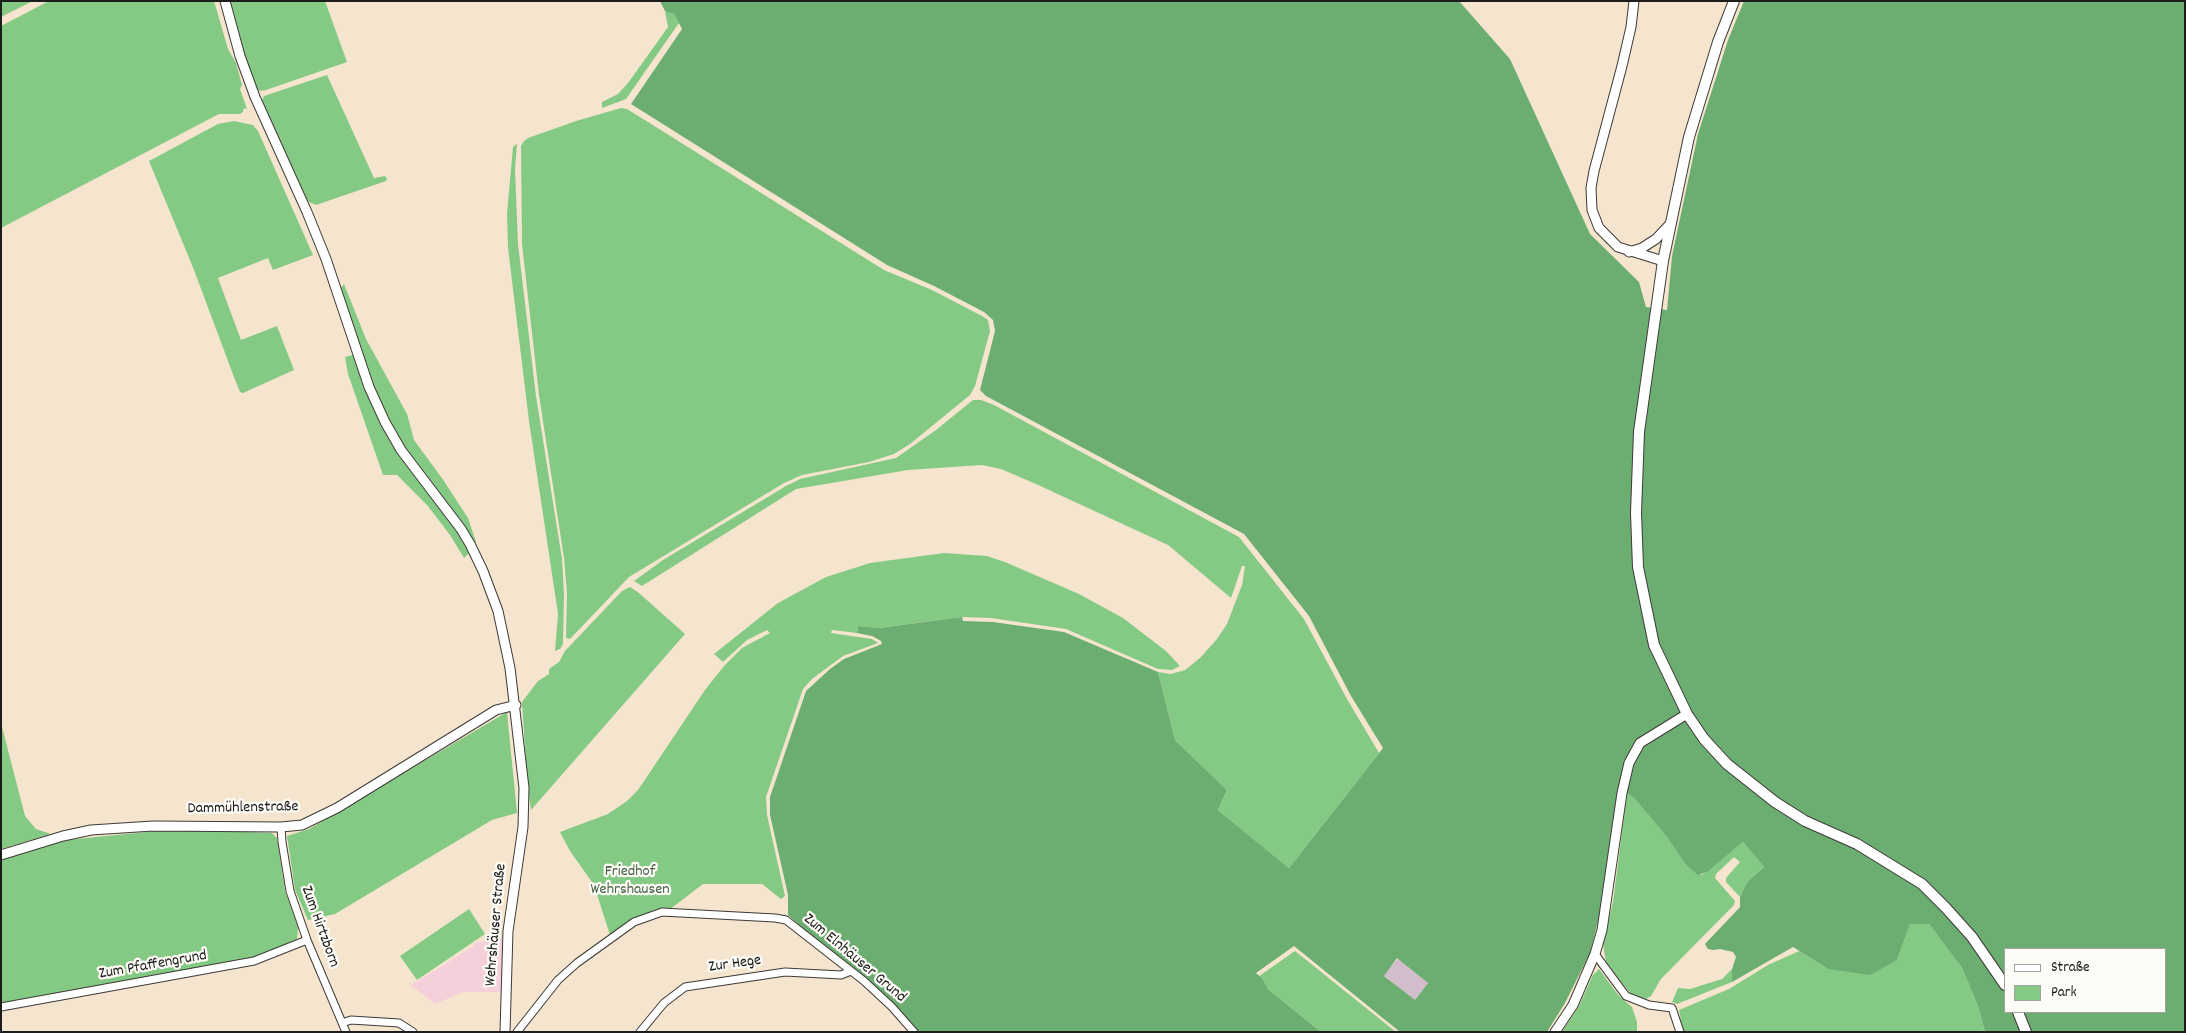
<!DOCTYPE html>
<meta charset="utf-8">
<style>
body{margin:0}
#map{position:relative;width:2186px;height:1033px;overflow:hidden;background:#f6e5ce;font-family:Dekko,sans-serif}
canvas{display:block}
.frame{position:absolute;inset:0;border:2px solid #1c1c1c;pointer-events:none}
.legend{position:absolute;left:2004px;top:948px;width:162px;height:65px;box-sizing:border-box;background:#fdfcf7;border:1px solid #a3a29f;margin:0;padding:6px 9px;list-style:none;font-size:15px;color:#1c1c1c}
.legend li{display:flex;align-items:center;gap:10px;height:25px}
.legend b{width:25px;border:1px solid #a3a29f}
</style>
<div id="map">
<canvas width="2186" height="1033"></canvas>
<div class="frame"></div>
<ul class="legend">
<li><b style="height:6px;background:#fff"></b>Straße</li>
<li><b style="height:14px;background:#85ca84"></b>Park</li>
</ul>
</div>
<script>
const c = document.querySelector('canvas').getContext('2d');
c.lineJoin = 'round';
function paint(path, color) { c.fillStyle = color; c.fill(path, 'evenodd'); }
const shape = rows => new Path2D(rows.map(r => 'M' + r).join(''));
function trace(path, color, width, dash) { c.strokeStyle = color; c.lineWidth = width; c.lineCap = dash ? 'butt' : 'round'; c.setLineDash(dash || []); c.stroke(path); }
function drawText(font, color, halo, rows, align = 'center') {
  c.font = font + ' Dekko,sans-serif'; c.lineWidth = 4.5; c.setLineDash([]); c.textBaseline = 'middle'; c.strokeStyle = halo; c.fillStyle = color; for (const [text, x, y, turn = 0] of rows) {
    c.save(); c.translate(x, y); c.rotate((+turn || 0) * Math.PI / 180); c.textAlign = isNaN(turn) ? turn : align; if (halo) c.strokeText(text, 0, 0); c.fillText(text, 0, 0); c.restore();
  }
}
const built = shape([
 [504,938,501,992,463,992,435,1004,411,985,474,946,474,943]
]);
const industrial = shape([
 [1398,958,1428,983,1414,1001,1384,975]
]);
const green = shape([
 [1,1,33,1,1,17],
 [49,1,214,1,228,49,236,63,242,85,240,89,247,109,244,108,243,112,240,114,219,114,1,228,1,26],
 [325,1,347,62,266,90,260,91,257,89,244,54,230,1],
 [665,11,674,14,679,23,626,99,602,108,602,102,618,94,628,83,668,27],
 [327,75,374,178,385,176,387,179,386,181,316,205,309,202,305,197,261,102,264,96],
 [621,108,627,109,648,122,884,270,932,290,982,316,988,320,990,331,975,386,970,395,910,444,894,454,869,462,802,475,784,483,629,577,570,639,566,638,567,593,564,558,539,395,522,244,521,146,524,141,528,138,576,121],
 [234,121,253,125,258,131,313,255,273,270,268,258,218,278,241,340,277,326,294,370,243,393,240,392,234,377,194,270,149,161,218,124],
 [517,144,515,169,518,244,536,396,562,559,564,594,563,644,560,649,555,651,558,614,529,421,508,248,507,213,513,147],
 [344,284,366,339,407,414,414,440,444,481,468,518,476,542,475,547,464,558,450,535,427,505,397,475,383,475,348,374,345,357,361,353,340,289],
 [973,400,981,400,994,405,1239,537,1304,619,1347,699,1379,753,1289,868,1218,810,1227,790,1175,740,1158,672,1171,674,1185,670,1200,658,1217,639,1227,624,1242,585,1245,566,1242,566,1231,598,1168,545,1036,484,1001,469,982,465,908,470,796,489,642,586,634,581,663,560,786,486,800,479,896,458,936,430],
 [944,553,987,556,1005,562,1079,594,1123,618,1166,651,1180,666,1172,670,1158,669,1066,629,991,618,962,617,879,628,858,626,857,633,832,630,831,633,872,639,878,643,843,656,812,679,803,689,766,797,767,815,785,896,781,899,762,884,703,884,669,910,657,909,634,919,610,935,594,885,570,851,560,832,608,814,627,801,638,790,705,690,724,666,742,648,770,633,767,630,747,640,723,662,714,654,778,603,826,577,870,563],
 [630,587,639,593,685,634,531,810,527,779,522,702,538,681,549,674,549,669,559,662,565,651,622,591],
 [507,712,517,813,492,820,335,914,308,920,295,890,287,836,309,829],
 [1,723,25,816,36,829,51,834,1,849],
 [1627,793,1634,798,1666,836,1686,865,1702,875,1743,842,1764,867,1747,882,1740,897,1726,882,1726,878,1740,862,1734,857,1716,874,1715,878,1735,901,1734,905,1661,979,1651,996,1646,999,1631,994,1619,979,1606,962,1603,944,1613,902],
 [197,830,272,833,277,838,285,891,298,927,297,940,254,958,1,1004,1,860,66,840,156,831],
 [469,909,485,934,417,980,400,956],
 [1910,924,1929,924,1962,968,1978,1006,1985,1032,1683,1032,1679,1010,1729,989,1768,965,1799,951,1828,969,1897,960],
 [1295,951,1396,1032,1321,1032,1268,989,1263,979,1259,976],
 [1599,969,1619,996,1632,1007,1637,1022,1637,1032,1562,1032,1579,1006,1593,975],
 [1732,969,1732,982,1677,1004,1672,1002,1678,988,1690,989,1722,979]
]);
const forest = shape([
 [660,1,1459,1,1510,59,1590,234,1639,282,1646,307,1667,310,1672,256,1698,134,1728,40,1744,1,2185,1,2185,1032,1985,1032,1978,1006,1962,968,1929,924,1910,924,1897,960,1870,975,1828,969,1793,947,1732,982,1732,969,1736,957,1733,952,1720,949,1713,950,1708,949,1705,944,1740,907,1740,897,1747,882,1764,867,1743,842,1707,872,1698,875,1686,865,1666,836,1634,798,1618,787,1600,913,1590,953,1565,1003,1547,1032,1400,1032,1294,946,1256,973,1263,979,1268,989,1321,1032,918,1032,851,970,788,915,788,895,770,815,770,797,806,691,830,669,844,659,882,644,881,641,872,636,857,633,858,626,879,628,962,617,963,621,993,622,1064,632,1158,672,1175,740,1227,790,1218,810,1289,868,1383,748,1351,696,1309,616,1244,534,986,396,980,390,995,331,993,320,984,312,934,286,887,265,631,104,682,29,674,14,665,11],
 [2005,949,2165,949,2165,1012,2005,1012],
 [1397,958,1428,983,1415,1000,1384,976]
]);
const minor = shape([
 [281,827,282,842,290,891,307,940,346,1032],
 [1595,954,1626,996,1649,1005,1672,1008,1680,1032],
 [1,1007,254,961,307,940],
 [342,1023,351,1020,399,1023,413,1032],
 [517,1032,558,980,577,963,634,922,662,912,775,918,786,920,864,981,892,1007,914,1032],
 [640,1032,664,1003,685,987,785,972,841,975,851,971]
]);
const tertiary = shape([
 [225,1,240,56,255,97,307,212,326,259,369,387,385,422,401,450,461,529,470,544,483,571,498,611,510,668,524,788,523,827,508,931,505,1032],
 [1634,1,1631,27,1622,66,1594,171,1591,188,1592,210,1599,228,1618,247,1663,261],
 [1629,252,1642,248,1656,239,1671,223],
 [1,855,63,836,91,830,153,826,281,827,302,825,337,808,496,710,516,705],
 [1555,1032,1573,1005,1595,954,1602,930,1622,793,1629,763,1640,743,1687,714]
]);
const secondary = shape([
 [1734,1,1718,42,1689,137,1663,261,1639,432,1636,513,1638,567,1654,645,1687,714,1704,739,1727,764,1775,802,1805,821,1857,844,1922,884,1946,908,1972,937,2005,985],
 [2018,1012,2026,1032]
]);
const streetNames = [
 ["Dammühlenstraße",243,809,-1],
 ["Wehrshäuser Straße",497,925,-85],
 ["Zum Hirtzborn",319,927,70],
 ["Zum Elnhäuser Grund",854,959,40],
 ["Zur Hege",735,965,-8],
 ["Zum Pfaffengrund",153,966,-10]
];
const parkNames = [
 ["Friedhof",630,873],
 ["Wehrshausen",630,891]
];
paint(built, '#f5cfda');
paint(industrial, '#d1bdcb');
paint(green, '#85ca84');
paint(forest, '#6cae72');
trace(minor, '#3d3a37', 9);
trace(tertiary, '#3d3a37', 11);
trace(secondary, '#3d3a37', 12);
trace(minor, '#fff', 7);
trace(tertiary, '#fff', 9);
trace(secondary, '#fff', 10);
drawText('16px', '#1c1c1c', '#fdfcf7', streetNames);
drawText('16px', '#466246', '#fdfcf7', parkNames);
</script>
